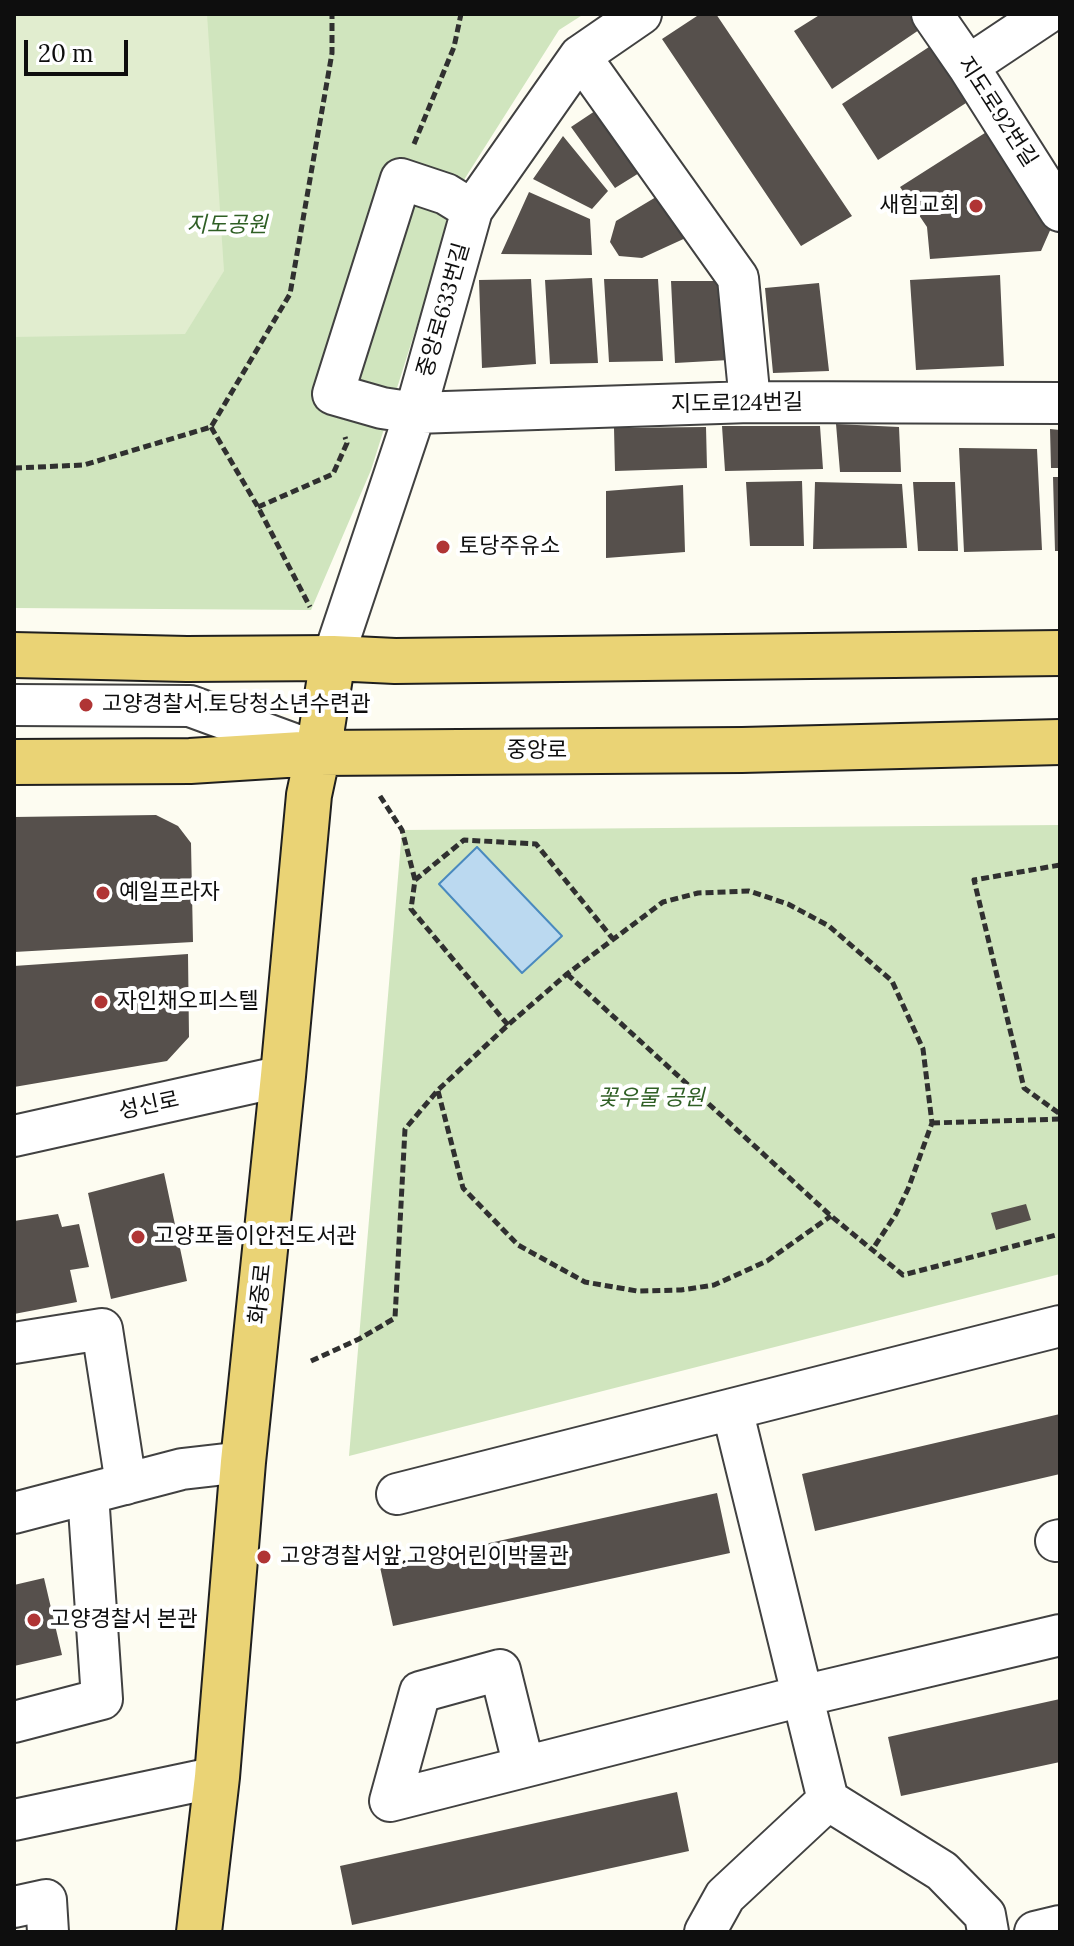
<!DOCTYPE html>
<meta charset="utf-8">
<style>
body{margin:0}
#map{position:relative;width:1074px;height:1946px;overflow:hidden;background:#fdfcf1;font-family:Lora,serif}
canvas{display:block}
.frame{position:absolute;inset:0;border:16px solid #0e0e0e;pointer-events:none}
.scale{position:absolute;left:24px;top:40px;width:104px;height:36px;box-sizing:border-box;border:4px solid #0e0e0e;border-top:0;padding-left:10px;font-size:24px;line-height:28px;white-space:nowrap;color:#0e0e0e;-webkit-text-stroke:6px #fff;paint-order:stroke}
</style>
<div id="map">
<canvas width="1074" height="1946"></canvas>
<div class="frame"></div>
<div class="scale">20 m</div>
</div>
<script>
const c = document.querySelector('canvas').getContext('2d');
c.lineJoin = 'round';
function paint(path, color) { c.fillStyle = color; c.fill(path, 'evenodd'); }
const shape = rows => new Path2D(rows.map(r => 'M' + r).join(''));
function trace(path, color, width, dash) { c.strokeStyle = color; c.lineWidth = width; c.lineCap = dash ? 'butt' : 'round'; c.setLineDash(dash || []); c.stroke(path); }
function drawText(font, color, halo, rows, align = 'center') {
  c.font = font + ' Lora,"Noto Sans KR",serif'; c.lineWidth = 8; c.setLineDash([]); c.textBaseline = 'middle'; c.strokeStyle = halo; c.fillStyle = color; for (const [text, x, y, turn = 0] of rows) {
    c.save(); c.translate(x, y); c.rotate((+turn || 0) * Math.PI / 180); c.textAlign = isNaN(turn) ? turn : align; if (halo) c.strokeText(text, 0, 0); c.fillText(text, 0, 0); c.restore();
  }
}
const green = shape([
 [14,14,584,14,559,30,462,183,371,470,311,610,14,608],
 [1060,825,1060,1274,349,1456,402,830]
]);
const pitch = shape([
 [14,14,207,14,224,271,185,334,14,337]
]);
const water = shape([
 [477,847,562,936,522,973,439,884,477,847]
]);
const building = shape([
 [700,14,716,14,852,216,801,246,662,39],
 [821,14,909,14,919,30,832,89,794,31],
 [932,45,966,103,878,160,842,104],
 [601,107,644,170,615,188,571,127],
 [988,131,1052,226,1041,251,930,259,927,227,900,187],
 [563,136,608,191,592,209,533,179],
 [529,192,590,219,592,255,501,254],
 [661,194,690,236,642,258,619,256,610,242,616,221],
 [1000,275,1004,366,916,370,910,280],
 [592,278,598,363,550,364,545,280],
 [531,279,536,364,482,368,479,280],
 [604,279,658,279,663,361,609,362],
 [671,281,723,281,729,360,675,363],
 [819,283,829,371,773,373,765,288],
 [836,424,899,427,901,472,840,472],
 [722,426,820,426,823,469,725,471],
 [706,427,707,468,615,471,614,428],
 [1050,429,1060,430,1060,468,1051,468],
 [959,448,1037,449,1042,550,964,552],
 [1053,477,1060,477,1060,551,1055,551],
 [802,481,804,546,750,546,746,482],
 [815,482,902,484,907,548,813,549],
 [913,482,955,482,958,551,918,551],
 [683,485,685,552,606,558,606,491],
 [156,815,178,826,191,843,193,942,14,952,14,817],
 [188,954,189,1037,167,1061,14,1087,14,966],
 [164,1173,187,1281,111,1299,88,1193],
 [1026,1204,1031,1220,996,1230,991,1213],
 [58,1214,62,1227,79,1224,89,1267,70,1270,77,1302,14,1314,14,1221],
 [1060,1414,1060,1474,815,1531,802,1474],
 [717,1493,730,1553,393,1626,380,1567],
 [44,1578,62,1655,14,1666,14,1585],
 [1060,1699,1060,1762,901,1796,888,1737],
 [677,1792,689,1851,352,1925,340,1866]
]);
const path = shape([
 [414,144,454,47,461,14],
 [211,427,258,507,310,607],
 [14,468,84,465,211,427,290,294,332,53,332,14],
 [258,507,333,474,347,443,345,437],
 [380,796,402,830,415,880],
 [1060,865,974,880,1024,1088,1060,1114],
 [567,974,831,1216,903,1275,1060,1234],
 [508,1025,411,909,415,880,464,840,536,844,613,939],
 [438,1091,463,1188,518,1245,585,1282,637,1291,681,1290,714,1285,767,1261,831,1216],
 [932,1123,1060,1119],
 [311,1361,359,1339,395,1318,405,1129,438,1090,508,1025,567,974,663,902,698,893,749,891,788,904,829,926,892,981,923,1049,932,1123,908,1189,896,1214,872,1250]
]);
const minor = shape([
 [932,14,968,66,1060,211],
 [580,56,738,278,750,402],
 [968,66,1046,14],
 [472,210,446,194,401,179,333,394,382,408,415,413,750,402,1060,403],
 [333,658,415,413,472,210,580,56,641,14],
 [14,705,190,706,318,753],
 [14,1136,283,1076],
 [14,1343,102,1329,126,1484],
 [732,1409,828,1800,942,1871,985,1915,988,1932],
 [397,1494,1060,1326],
 [14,1513,182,1469,243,1462],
 [1056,1541,1060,1540],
 [14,1722,102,1699,88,1494],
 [524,1767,500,1670,420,1692,390,1801,524,1767,802,1696,1060,1635],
 [14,1820,217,1777],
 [14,1907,46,1900,48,1932],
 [705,1932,725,1896,828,1800],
 [1035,1932,1060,1926]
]);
const major = shape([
 [14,655,187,659,333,658,395,661,1060,653],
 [14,762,190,761,318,753,742,750,1060,742],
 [199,1932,217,1777,243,1462,283,1076,309,795,318,753,333,658]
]);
const markers = [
 [976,206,8,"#b03535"],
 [443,547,8,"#b03535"],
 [86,705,8,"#b03535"],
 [103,893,8,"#b03535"],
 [101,1002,8,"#b03535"],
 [138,1237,8,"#b03535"],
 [264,1557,8,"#b03535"],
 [34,1620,8,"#b03535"]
];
const streetNames = [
 ["지도로92번길",997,112,57],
 ["중앙로633번길",444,310,-74],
 ["지도로124번길",737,404,-1],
 ["중앙로",537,751],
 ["성신로",149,1106,-12],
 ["화중로",261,1294,-84]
];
const poiNames = [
 ["새힘교회",960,206,"right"],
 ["토당주유소",459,547],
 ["고양경찰서.토당청소년수련관",102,705],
 ["예일프라자",119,893],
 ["자인채오피스텔",117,1002],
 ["고양포돌이안전도서관",154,1237],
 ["고양경찰서앞.고양어린이박물관",280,1557],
 ["고양경찰서 본관",50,1620]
];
const parkNames = [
 ["지도공원",227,226],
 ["꽃우물 공원",651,1099]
];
paint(green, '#d0e5be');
paint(pitch, '#e1edcf');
paint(water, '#bbd9f0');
trace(water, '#4a8abf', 2);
paint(building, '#56504c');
trace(minor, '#414141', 44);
trace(major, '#1f1f1f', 48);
trace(path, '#303030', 5, [8, 4]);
trace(minor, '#fff', 40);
trace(major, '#ead375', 44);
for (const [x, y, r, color] of markers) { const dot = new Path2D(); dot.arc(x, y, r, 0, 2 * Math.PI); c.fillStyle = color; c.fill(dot); trace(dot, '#fff', 3); }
drawText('22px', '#0e0e0e', '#fff', streetNames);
drawText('22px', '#0e0e0e', '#fff', poiNames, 'left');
drawText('italic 22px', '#2f5f25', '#fff', parkNames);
</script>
